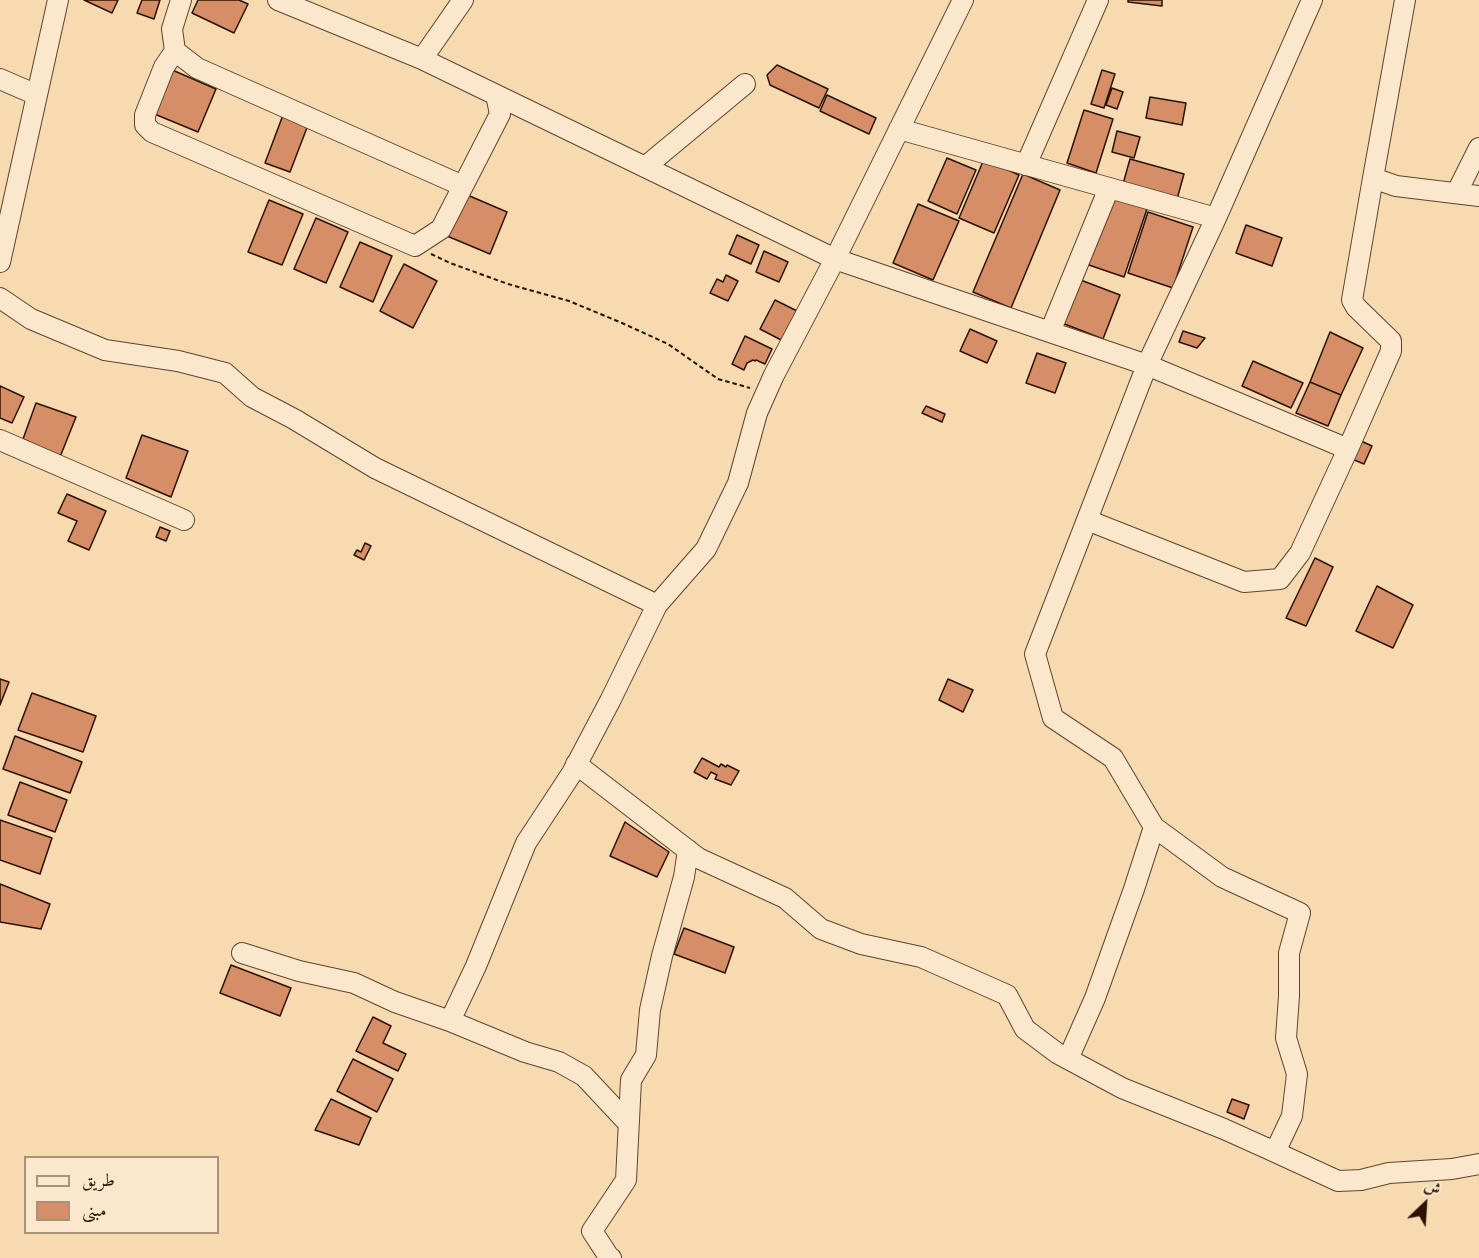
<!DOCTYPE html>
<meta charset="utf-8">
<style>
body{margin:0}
#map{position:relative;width:1479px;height:1258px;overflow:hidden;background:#f8dab0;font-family:Cardo,Amiri,serif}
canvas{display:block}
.legend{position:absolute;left:24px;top:1156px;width:195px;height:78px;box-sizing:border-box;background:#fae7cc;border:2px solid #a7927c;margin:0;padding:8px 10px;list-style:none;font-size:18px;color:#2a1205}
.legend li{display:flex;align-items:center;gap:12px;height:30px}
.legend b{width:30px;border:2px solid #a7927c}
.north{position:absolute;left:1395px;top:1174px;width:60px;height:60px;-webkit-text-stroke:4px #fae7cc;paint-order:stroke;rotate:25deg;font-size:16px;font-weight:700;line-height:24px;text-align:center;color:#2a1205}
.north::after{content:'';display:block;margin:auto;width:21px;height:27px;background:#2a1205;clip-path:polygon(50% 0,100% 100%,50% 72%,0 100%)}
</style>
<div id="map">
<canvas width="1479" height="1258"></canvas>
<ul class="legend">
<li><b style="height:8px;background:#fae7cc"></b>طريق</li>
<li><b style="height:16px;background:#d68e67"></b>مبنى</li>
</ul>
<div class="north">ش</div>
</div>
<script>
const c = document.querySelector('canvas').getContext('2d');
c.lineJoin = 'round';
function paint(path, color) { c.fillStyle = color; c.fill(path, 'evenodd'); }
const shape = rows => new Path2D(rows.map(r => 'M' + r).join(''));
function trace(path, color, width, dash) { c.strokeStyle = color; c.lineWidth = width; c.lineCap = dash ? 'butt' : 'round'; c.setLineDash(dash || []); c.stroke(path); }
const building = shape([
 [84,0,118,0,112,13,84,0],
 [142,0,160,0,154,19,137,13,142,0],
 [198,0,239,0,248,4,234,33,192,13,198,0],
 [1128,0,1162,0,1162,6,1128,2,1128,0],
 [777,65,828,89,819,108,770,85,767,75,777,65],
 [170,69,216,89,198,132,152,113,170,69],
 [1102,70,1115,74,1104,108,1091,104,1102,70],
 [1112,88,1123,92,1117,109,1106,105,1112,88],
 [827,95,876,118,869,134,820,111,827,95],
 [1150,97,1186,103,1182,125,1146,118,1150,97],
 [1084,110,1113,119,1096,173,1067,163,1084,110],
 [283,115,308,125,290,172,265,163,283,115],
 [1117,131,1140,137,1134,158,1112,152,1117,131],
 [947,158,976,170,957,214,928,201,947,158],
 [984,159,1019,175,994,233,959,218,984,159],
 [1130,159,1184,174,1177,199,1123,184,1130,159],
 [1023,174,1060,190,1011,308,973,292,1023,174],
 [465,194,507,212,490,254,447,236,465,194],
 [1109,196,1147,209,1124,277,1086,264,1109,196],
 [269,200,303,214,282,265,248,252,269,200],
 [918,204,959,221,933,280,893,263,918,204],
 [1148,212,1193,227,1173,288,1128,273,1148,212],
 [316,218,348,232,326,283,294,269,316,218],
 [1246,225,1282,238,1272,266,1236,253,1246,225],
 [737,235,759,245,751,264,729,254,737,235],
 [360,242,392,256,373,302,340,287,360,242],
 [764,251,788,262,779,282,756,272,764,251],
 [404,264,437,281,413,328,380,311,404,264],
 [726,275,738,281,728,301,710,293,717,279,723,282,726,275],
 [1078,279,1120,295,1103,339,1062,323,1078,279],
 [775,300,799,312,783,341,760,329,775,300],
 [970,329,997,341,987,363,960,351,970,329],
 [1183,331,1205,338,1197,348,1179,342,1183,331],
 [1330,332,1363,348,1341,395,1310,382,1330,332],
 [745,336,772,349,765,364,756,360,755,361,753,360,747,363,744,370,732,364,745,336],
 [1037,353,1066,363,1055,393,1026,383,1037,353],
 [1253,361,1303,383,1291,408,1242,386,1253,361],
 [1310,382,1341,395,1328,426,1296,413,1310,382],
 [0,386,24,397,12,423,0,418,0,386],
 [36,403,76,417,60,457,23,439,36,403],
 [926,406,945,414,942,422,922,413,926,406],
 [142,435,188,451,171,497,126,478,142,435],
 [1361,441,1372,446,1364,464,1352,459,1361,441],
 [67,494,106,511,89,550,68,541,77,521,58,513,67,494],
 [160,527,170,531,166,541,156,537,160,527],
 [365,543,371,546,364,560,354,555,357,550,361,552,365,543],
 [1315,558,1333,567,1306,626,1286,618,1315,558],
 [1377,586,1413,605,1393,648,1356,631,1377,586],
 [0,679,9,682,0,705,0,679],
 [948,679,973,690,963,712,939,700,948,679],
 [32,693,96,716,83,752,18,730,32,693],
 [15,736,82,762,70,793,3,769,15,736],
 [702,758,719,767,721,764,726,767,727,765,739,771,731,785,715,779,717,775,711,772,707,779,694,772,702,758],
 [20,782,67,800,55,832,8,815,20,782],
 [0,820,52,838,40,874,0,860,0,820],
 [625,822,669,852,657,877,610,856,625,822],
 [0,884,50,904,41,929,0,922,0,884],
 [684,928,734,947,725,973,674,954,684,928],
 [231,965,291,988,280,1016,220,993,231,965],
 [373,1017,391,1026,383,1043,406,1054,398,1071,356,1051,373,1017],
 [353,1059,393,1079,377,1112,337,1091,353,1059],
 [331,1099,371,1118,359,1145,315,1130,331,1099],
 [1232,1099,1249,1105,1244,1119,1227,1112,1232,1099]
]);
const path = shape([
 [431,254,450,263,508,284,569,301,622,323,668,344,718,379,750,388]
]);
const minor = shape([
 [181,0,172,29,175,51,197,68,463,186],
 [278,0,422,59,835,259,1147,365,1348,449],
 [1405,0,1373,178,1396,186,1479,196],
 [175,51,164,67,145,115,145,125,152,132,415,246,441,229,500,114,496,95],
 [422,59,463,0],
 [0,79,37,95],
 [899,129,1216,218],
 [1026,165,1098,0],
 [645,167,745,84],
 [1457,192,1479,148],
 [0,262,58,0],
 [0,298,31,319,105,350,178,361,225,373,252,397,294,419,375,468,657,605],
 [1050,332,1109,188],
 [0,440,184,520],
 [1087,520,1244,582,1280,579,1300,553,1348,449,1391,351,1391,341,1356,307,1352,300,1373,178],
 [576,764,698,858,785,898,821,929,861,944,921,957,1007,995,1025,1029,1057,1053,1068,1059],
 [1154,827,1134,889,1095,998,1068,1059,1122,1088,1224,1129,1275,1152,1292,1116,1297,1074,1286,1038,1289,996,1289,953,1300,913,1222,877,1154,827,1113,758,1053,718,1035,654,1147,365,1216,218,1312,0],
 [242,953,299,971,354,983,395,1002,450,1021,525,1052,559,1062,584,1076,628,1123],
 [450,1021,476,966,526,843,572,773,610,701,657,605,706,549,738,483,757,413,774,375,835,259,963,0],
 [1275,1152,1338,1181,1361,1180,1389,1173,1452,1169,1479,1164],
 [611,1258,609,1257,592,1231,626,1180,631,1080,646,1055,650,1010,662,956,684,877,688,850]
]);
paint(building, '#d68e67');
trace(building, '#2a1205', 1.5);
trace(minor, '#5e4430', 22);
trace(path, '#2a1205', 2, [4.5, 3]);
trace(minor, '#fae7cc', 20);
</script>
